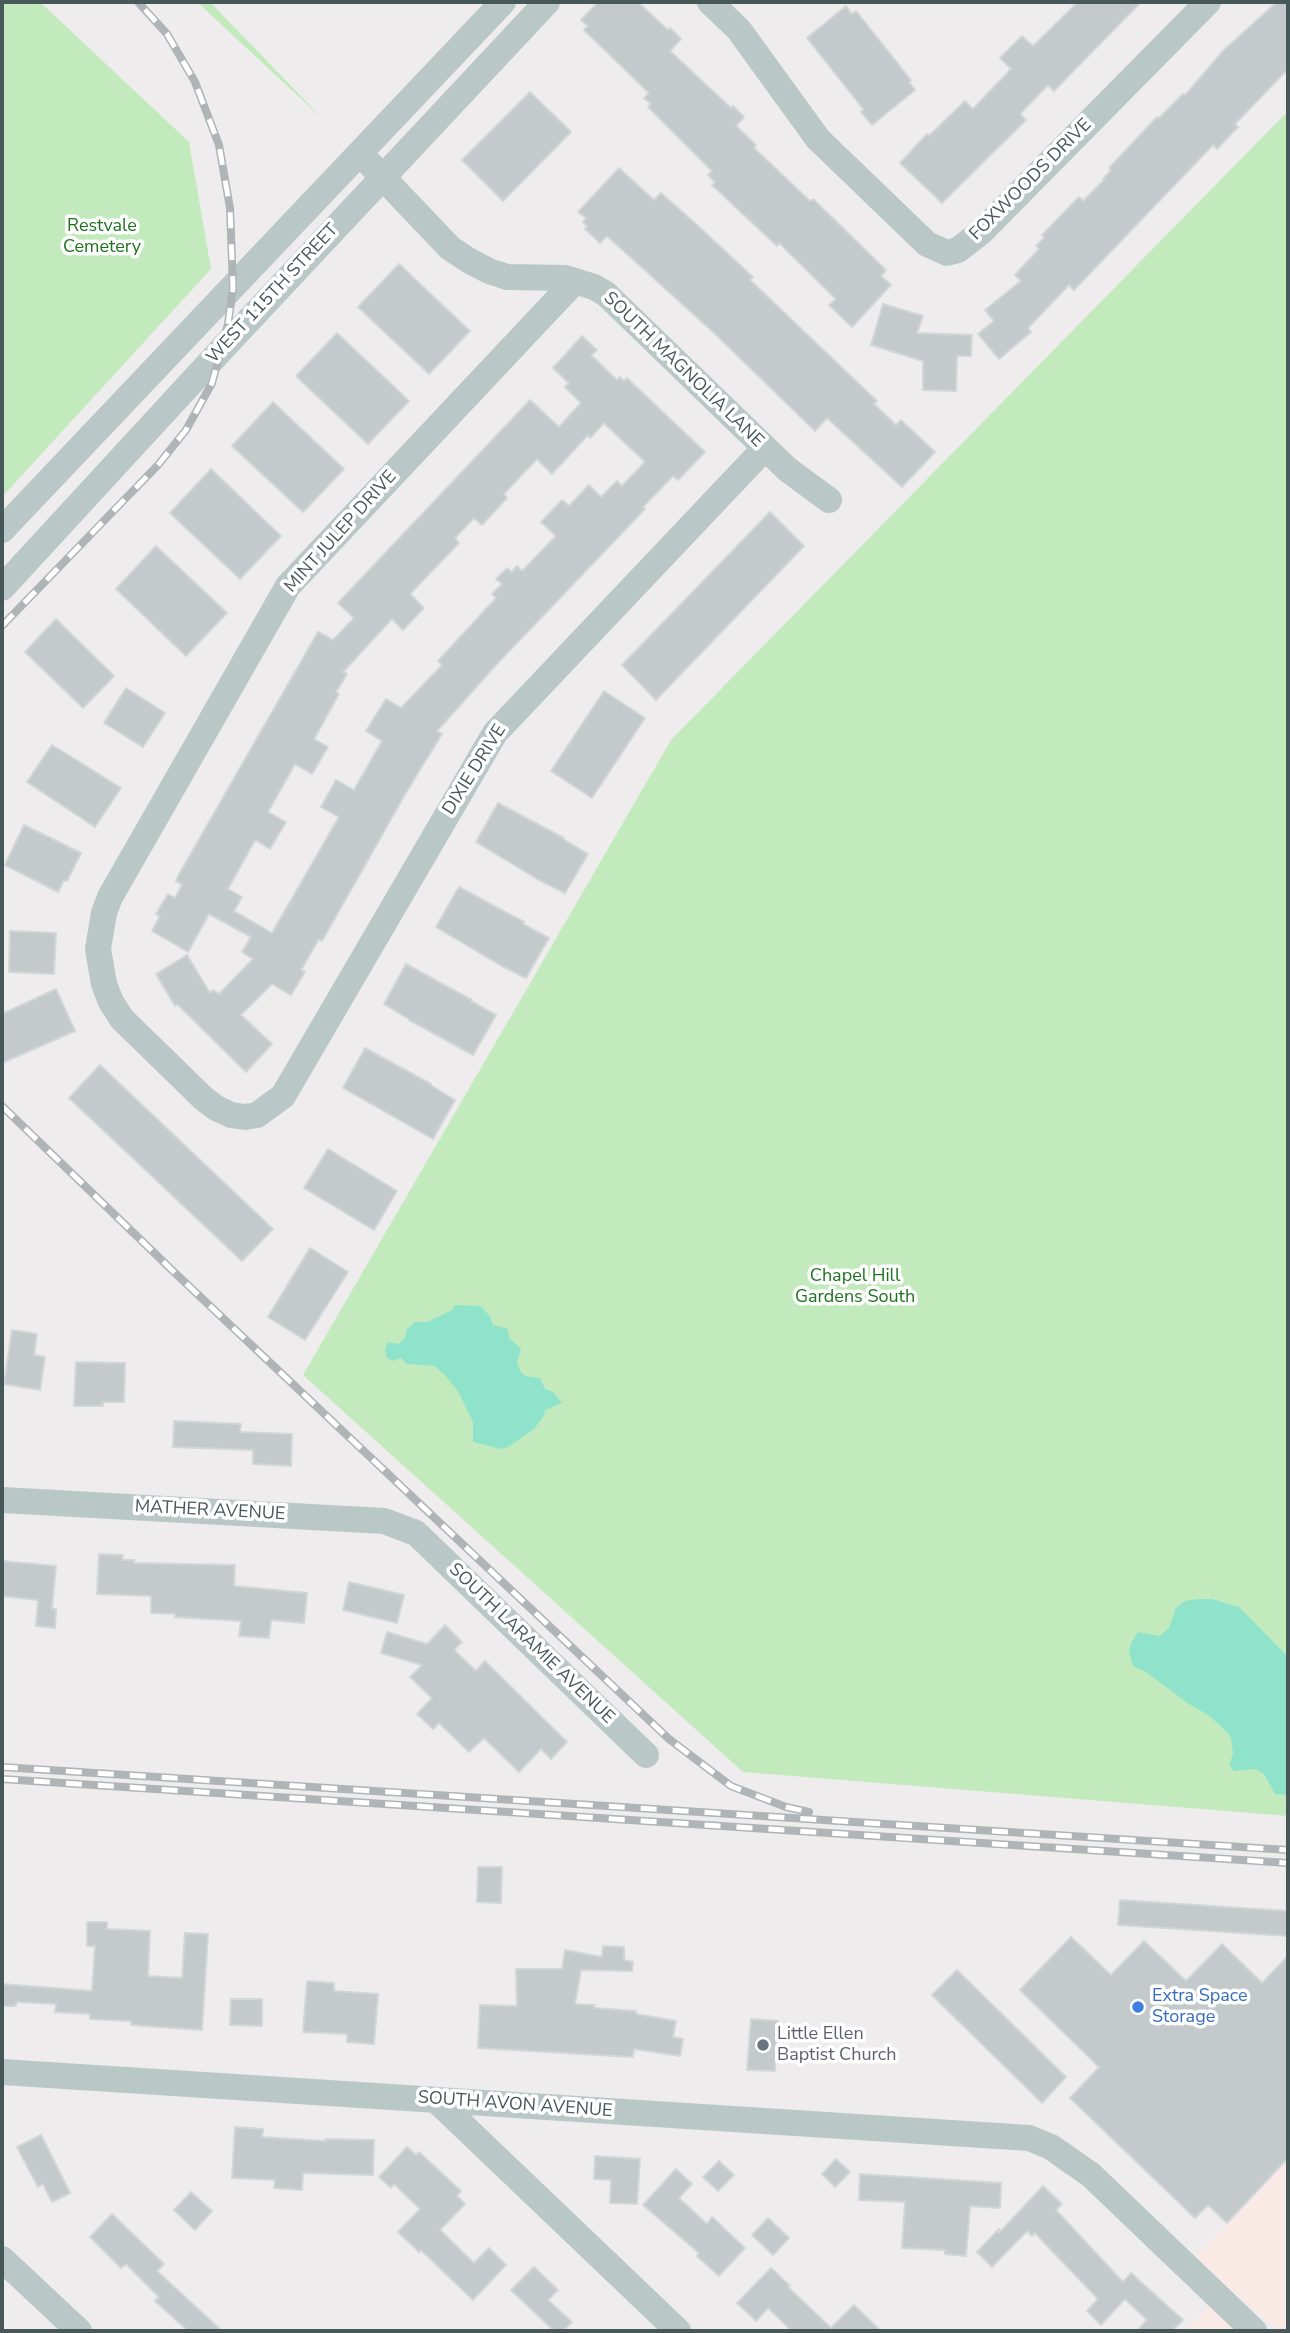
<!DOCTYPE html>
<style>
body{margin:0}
#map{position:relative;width:1290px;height:2333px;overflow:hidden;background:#efecee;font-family:"Nunito Sans",sans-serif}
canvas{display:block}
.frame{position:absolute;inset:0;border:4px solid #465857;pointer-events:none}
</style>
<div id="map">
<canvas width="1290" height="2333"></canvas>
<div class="frame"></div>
</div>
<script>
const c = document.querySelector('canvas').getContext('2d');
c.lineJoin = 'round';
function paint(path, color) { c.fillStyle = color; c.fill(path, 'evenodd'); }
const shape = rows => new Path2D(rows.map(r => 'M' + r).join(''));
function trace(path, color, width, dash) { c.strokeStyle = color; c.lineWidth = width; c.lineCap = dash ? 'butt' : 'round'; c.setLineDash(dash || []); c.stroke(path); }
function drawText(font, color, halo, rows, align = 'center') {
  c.font = font + ' "Nunito Sans",sans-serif'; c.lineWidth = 7; c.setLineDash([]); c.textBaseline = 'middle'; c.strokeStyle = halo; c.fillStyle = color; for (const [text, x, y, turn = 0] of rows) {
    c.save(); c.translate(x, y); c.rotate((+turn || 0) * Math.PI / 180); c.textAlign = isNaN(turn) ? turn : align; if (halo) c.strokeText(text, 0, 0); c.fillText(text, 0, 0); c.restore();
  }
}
const commercial = shape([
 [1288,2160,1288,2331,1279,2331,1195,2258],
 [1213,2303,1239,2331,1186,2331]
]);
const green = shape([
 [2,2,40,2,189,142,211,269,2,497],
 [197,2,210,2,324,120],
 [1288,111,1288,1816,743,1772,303,1375,671,740]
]);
const water = shape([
 [455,1305,480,1306,490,1316,493,1325,508,1329,509,1338,521,1349,517,1362,520,1371,525,1376,540,1378,545,1389,553,1392,562,1403,545,1410,544,1416,534,1429,508,1447,501,1449,473,1442,473,1422,458,1391,444,1374,434,1366,407,1364,401,1358,393,1361,387,1358,385,1350,388,1342,399,1344,405,1338,407,1329,415,1322,427,1322,452,1310],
 [1198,1599,1212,1599,1239,1607,1288,1657,1288,1795,1275,1794,1264,1774,1256,1769,1234,1771,1229,1765,1233,1754,1231,1737,1222,1727,1208,1715,1189,1704,1146,1672,1133,1666,1129,1652,1131,1643,1138,1632,1160,1636,1169,1628,1176,1608,1185,1601]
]);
const building = shape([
 [598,2,638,2,668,30,670,28,681,39,670,51,731,108,733,106,744,117,736,126,756,145,754,148,810,201,813,199,886,270,881,276,891,285,852,327,829,305,836,299,779,243,777,246,712,185,715,182,708,175,712,171,648,107,651,104,644,98,649,93,584,30,588,26,581,20,598,2],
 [1078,2,1141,2,1054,91,1048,85,1020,114,1026,120,942,203,900,163,927,134,929,136,965,101,973,109,1011,69,1000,58,1022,36,1033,46,1078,2],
 [1277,2,1288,2,1288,69,1235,124,1238,127,1217,149,1213,145,1074,290,1069,285,1028,328,1031,332,999,359,978,334,994,321,985,310,1021,281,1015,275,1039,249,1036,246,1044,238,1042,235,1079,197,1083,201,1104,180,1103,179,1111,170,1109,168,1157,117,1159,118,1183,94,1185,95,1224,50,1277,2],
 [846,6,852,14,856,11,911,80,909,82,915,90,872,125,861,112,864,110,807,38,846,6],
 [530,92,571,132,503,201,462,160,530,92],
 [619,168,654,200,661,193,696,224,753,277,750,280,877,401,874,404,896,425,901,420,935,452,902,487,827,418,815,431,712,331,607,236,600,243,585,229,587,226,583,222,586,218,578,212,619,168],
 [399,264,470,331,429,374,358,307,399,264],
 [883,304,923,316,917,333,972,335,971,356,957,356,956,391,923,390,923,361,871,345,883,304],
 [337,333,409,401,368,444,296,376,337,333],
 [582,336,597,350,591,355,617,380,620,377,624,381,627,378,705,452,678,480,673,476,643,507,645,509,496,665,437,731,442,734,407,791,322,941,319,939,301,970,305,972,291,995,272,984,241,1015,272,1044,246,1072,177,1004,175,1006,156,974,187,955,210,993,213,990,219,994,253,959,242,952,251,937,209,914,188,952,152,931,160,916,156,914,168,894,175,898,182,885,176,881,178,876,318,632,333,640,354,618,338,603,530,400,559,427,581,403,565,387,569,383,553,368,582,336],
 [604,423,645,462,622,486,617,481,601,497,589,485,569,506,562,500,541,522,556,536,522,571,517,566,512,572,507,568,496,579,502,584,492,594,496,598,438,661,442,665,401,708,386,699,366,731,382,741,354,790,336,780,321,807,339,817,272,933,234,911,242,897,228,889,255,840,270,849,286,822,268,812,295,764,312,774,328,747,314,739,339,694,336,692,347,674,343,672,392,619,403,630,424,608,410,594,459,543,455,538,474,518,482,525,507,498,504,494,537,459,552,474,588,435,590,438,604,423],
 [273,402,344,469,303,512,232,446,273,402],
 [211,469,281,536,240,579,170,513,211,469],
 [770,512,804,546,656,700,622,665,770,512],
 [156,546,227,613,186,656,116,589,156,546],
 [56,619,114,676,83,708,25,652,56,619],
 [126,688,165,713,143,747,104,723,126,688],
 [604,691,645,718,592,798,551,771,604,691],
 [52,745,121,788,95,827,27,782,52,745],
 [498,803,564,838,563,839,588,854,565,893,539,880,476,842,498,803],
 [24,825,81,853,67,881,64,880,58,892,5,865,24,825],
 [459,887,524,922,523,924,549,938,526,978,500,965,436,927,459,887],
 [10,931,56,933,54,974,9,972,10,931],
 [406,964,472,1000,471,1001,496,1015,473,1055,409,1020,409,1019,384,1004,406,964],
 [56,989,75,1031,2,1063,2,1014,56,989],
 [365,1048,431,1084,430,1085,455,1100,433,1139,343,1088,365,1048],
 [100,1065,273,1229,242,1261,69,1098,100,1065],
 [328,1149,397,1191,374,1230,304,1188,328,1149],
 [310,1248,348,1272,305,1340,268,1317,310,1248],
 [12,1330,37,1334,34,1355,45,1357,40,1390,4,1384,12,1330],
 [76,1362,125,1363,124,1402,103,1402,103,1406,74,1406,76,1362],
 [174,1421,241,1424,240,1432,292,1434,291,1466,253,1464,253,1450,173,1447,174,1421],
 [99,1554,123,1555,122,1560,134,1560,134,1563,235,1565,234,1586,307,1593,304,1623,271,1620,269,1638,239,1636,241,1621,175,1617,175,1614,151,1613,151,1596,97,1594,99,1554],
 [2,1561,56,1566,52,1609,56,1609,55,1628,36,1626,38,1600,2,1596,2,1561],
 [349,1582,404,1595,397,1623,343,1610,349,1582],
 [445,1625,462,1642,454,1650,476,1671,485,1661,567,1742,551,1759,541,1749,519,1772,484,1738,469,1752,439,1723,433,1729,417,1714,432,1698,410,1677,422,1665,381,1653,387,1632,427,1644,445,1625],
 [478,1867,502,1867,501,1903,477,1902,478,1867],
 [1120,1900,1288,1911,1288,1936,1118,1925,1120,1900],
 [87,1922,107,1922,107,1929,150,1931,148,1976,182,1978,185,1933,208,1934,202,2030,131,2025,131,2021,90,2019,90,2014,55,2012,56,2004,16,2002,16,2006,2,2006,2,1984,92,1991,95,1946,87,1946,87,1922],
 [1071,1937,1111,1975,1144,1941,1186,1981,1222,1944,1262,1983,1288,1956,1288,2158,1227,2223,1208,2205,1195,2218,1070,2098,1099,2067,1020,1990,1071,1937],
 [603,1946,624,1947,624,1960,633,1962,632,1971,581,1970,575,2004,595,2005,594,2008,636,2011,636,2014,676,2021,673,2037,683,2039,680,2056,634,2049,633,2057,478,2048,480,2005,517,2006,516,1969,562,1969,565,1950,602,1957,603,1946],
 [957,1970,1066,2077,1042,2103,932,1995,957,1970],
 [307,1981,334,1983,334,1991,378,1994,374,2044,347,2042,347,2034,303,2032,307,1981],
 [231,1999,262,1999,262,2026,230,2025,231,1999],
 [751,2019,778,2021,775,2071,747,2070,751,2019],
 [235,2127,263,2129,262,2137,325,2141,325,2139,374,2140,373,2175,303,2173,302,2190,274,2188,275,2180,232,2178,235,2127],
 [41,2135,70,2193,52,2202,43,2184,38,2187,17,2147,41,2135],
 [407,2147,416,2155,419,2152,461,2191,457,2196,465,2204,440,2230,474,2263,489,2248,506,2265,473,2300,421,2250,419,2252,398,2232,420,2209,394,2184,391,2188,379,2177,407,2147],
 [595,2156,640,2159,637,2204,610,2203,611,2180,594,2179,595,2156],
 [836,2159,850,2172,835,2187,822,2174,836,2159],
 [719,2161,734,2175,718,2191,703,2177,719,2161],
 [676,2169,692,2184,679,2198,707,2224,712,2217,745,2248,719,2276,697,2256,699,2253,643,2205,676,2169],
 [860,2174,1001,2183,1000,2208,970,2206,966,2256,945,2254,945,2250,902,2248,905,2202,859,2200,860,2174],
 [1043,2186,1062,2204,1056,2210,1123,2282,1131,2273,1183,2320,1172,2331,1137,2331,1147,2320,1125,2299,1101,2325,1087,2311,1098,2299,1035,2233,1032,2236,1027,2231,992,2267,977,2252,999,2229,999,2233,1043,2186],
 [191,2192,212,2211,195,2230,174,2210,191,2192],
 [112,2214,164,2264,157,2271,222,2331,188,2331,155,2301,159,2297,126,2264,121,2268,90,2237,112,2214],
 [768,2218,789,2238,773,2255,752,2235,768,2218],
 [534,2267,558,2290,548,2300,572,2322,563,2331,554,2331,511,2290,534,2267],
 [771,2268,790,2286,788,2287,831,2328,854,2305,881,2331,792,2331,768,2308,756,2321,737,2303,771,2268]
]);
const minor = shape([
 [710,2,739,30,818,139,927,244,947,253,958,250,980,233,1208,2],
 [371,165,450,248,468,260,489,271,507,277,565,278,594,287,606,294,787,469,829,500],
 [575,281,288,586,110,897,104,913,98,949,104,984,111,1002,122,1019,203,1098,216,1108,231,1115,245,1117,257,1115,283,1096,495,733,765,448],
 [2,530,503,2],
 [2,588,223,348,547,2],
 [2,1500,384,1521,416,1533,646,1755],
 [2,2072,1029,2138,1051,2147,1091,2175,1254,2331],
 [436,2100,678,2331],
 [2,2259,79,2331]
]);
const rail = shape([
 [2,626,158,465,186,430,212,383,228,324,233,288,230,208,219,145,195,82,167,34,138,2],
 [2,1106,174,1272,669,1739,731,1786,786,1807,809,1812],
 [2,1767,1288,1850],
 [2,1779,1288,1863]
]);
const markers = [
 [1138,2007,7,"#3f7fe0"],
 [763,2045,7,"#6b7280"]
];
const streetNames = [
 ["FOXWOODS DRIVE",1031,180,-45],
 ["WEST 115TH STREET",273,294,-47],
 ["SOUTH MAGNOLIA LANE",683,370,44],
 ["MINT JULEP DRIVE",341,532,-48],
 ["DIXIE DRIVE",475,770,-58],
 ["MATHER AVENUE",210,1511,3],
 ["SOUTH LARAMIE AVENUE",531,1644,44],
 ["SOUTH AVON AVENUE",515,2105,4]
];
const parkNames = [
 ["Restvale",102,227],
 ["Cemetery",102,248],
 ["Chapel Hill",855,1277],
 ["Gardens South",855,1298]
];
const shopNames = [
 ["Extra Space",1152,1997],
 ["Storage",1152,2018]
];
const worshipNames = [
 ["Little Ellen",777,2035],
 ["Baptist Church",777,2056]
];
paint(commercial, '#faeae6');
paint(green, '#c3eabd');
paint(water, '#8ee3ca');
paint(building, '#c4cacc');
trace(building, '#d1d6d8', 2);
trace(minor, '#b9c8c7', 26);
trace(rail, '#afb5b6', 8);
trace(rail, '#fff', 5, [16]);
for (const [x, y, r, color] of markers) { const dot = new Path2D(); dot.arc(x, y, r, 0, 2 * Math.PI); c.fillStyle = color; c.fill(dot); trace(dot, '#fff', 2.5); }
drawText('18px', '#465857', '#fff', streetNames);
drawText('18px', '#1e721e', '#fff', parkNames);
drawText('18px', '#366cbe', '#fff', shopNames, 'left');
drawText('18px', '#5b616d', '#fff', worshipNames, 'left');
</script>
